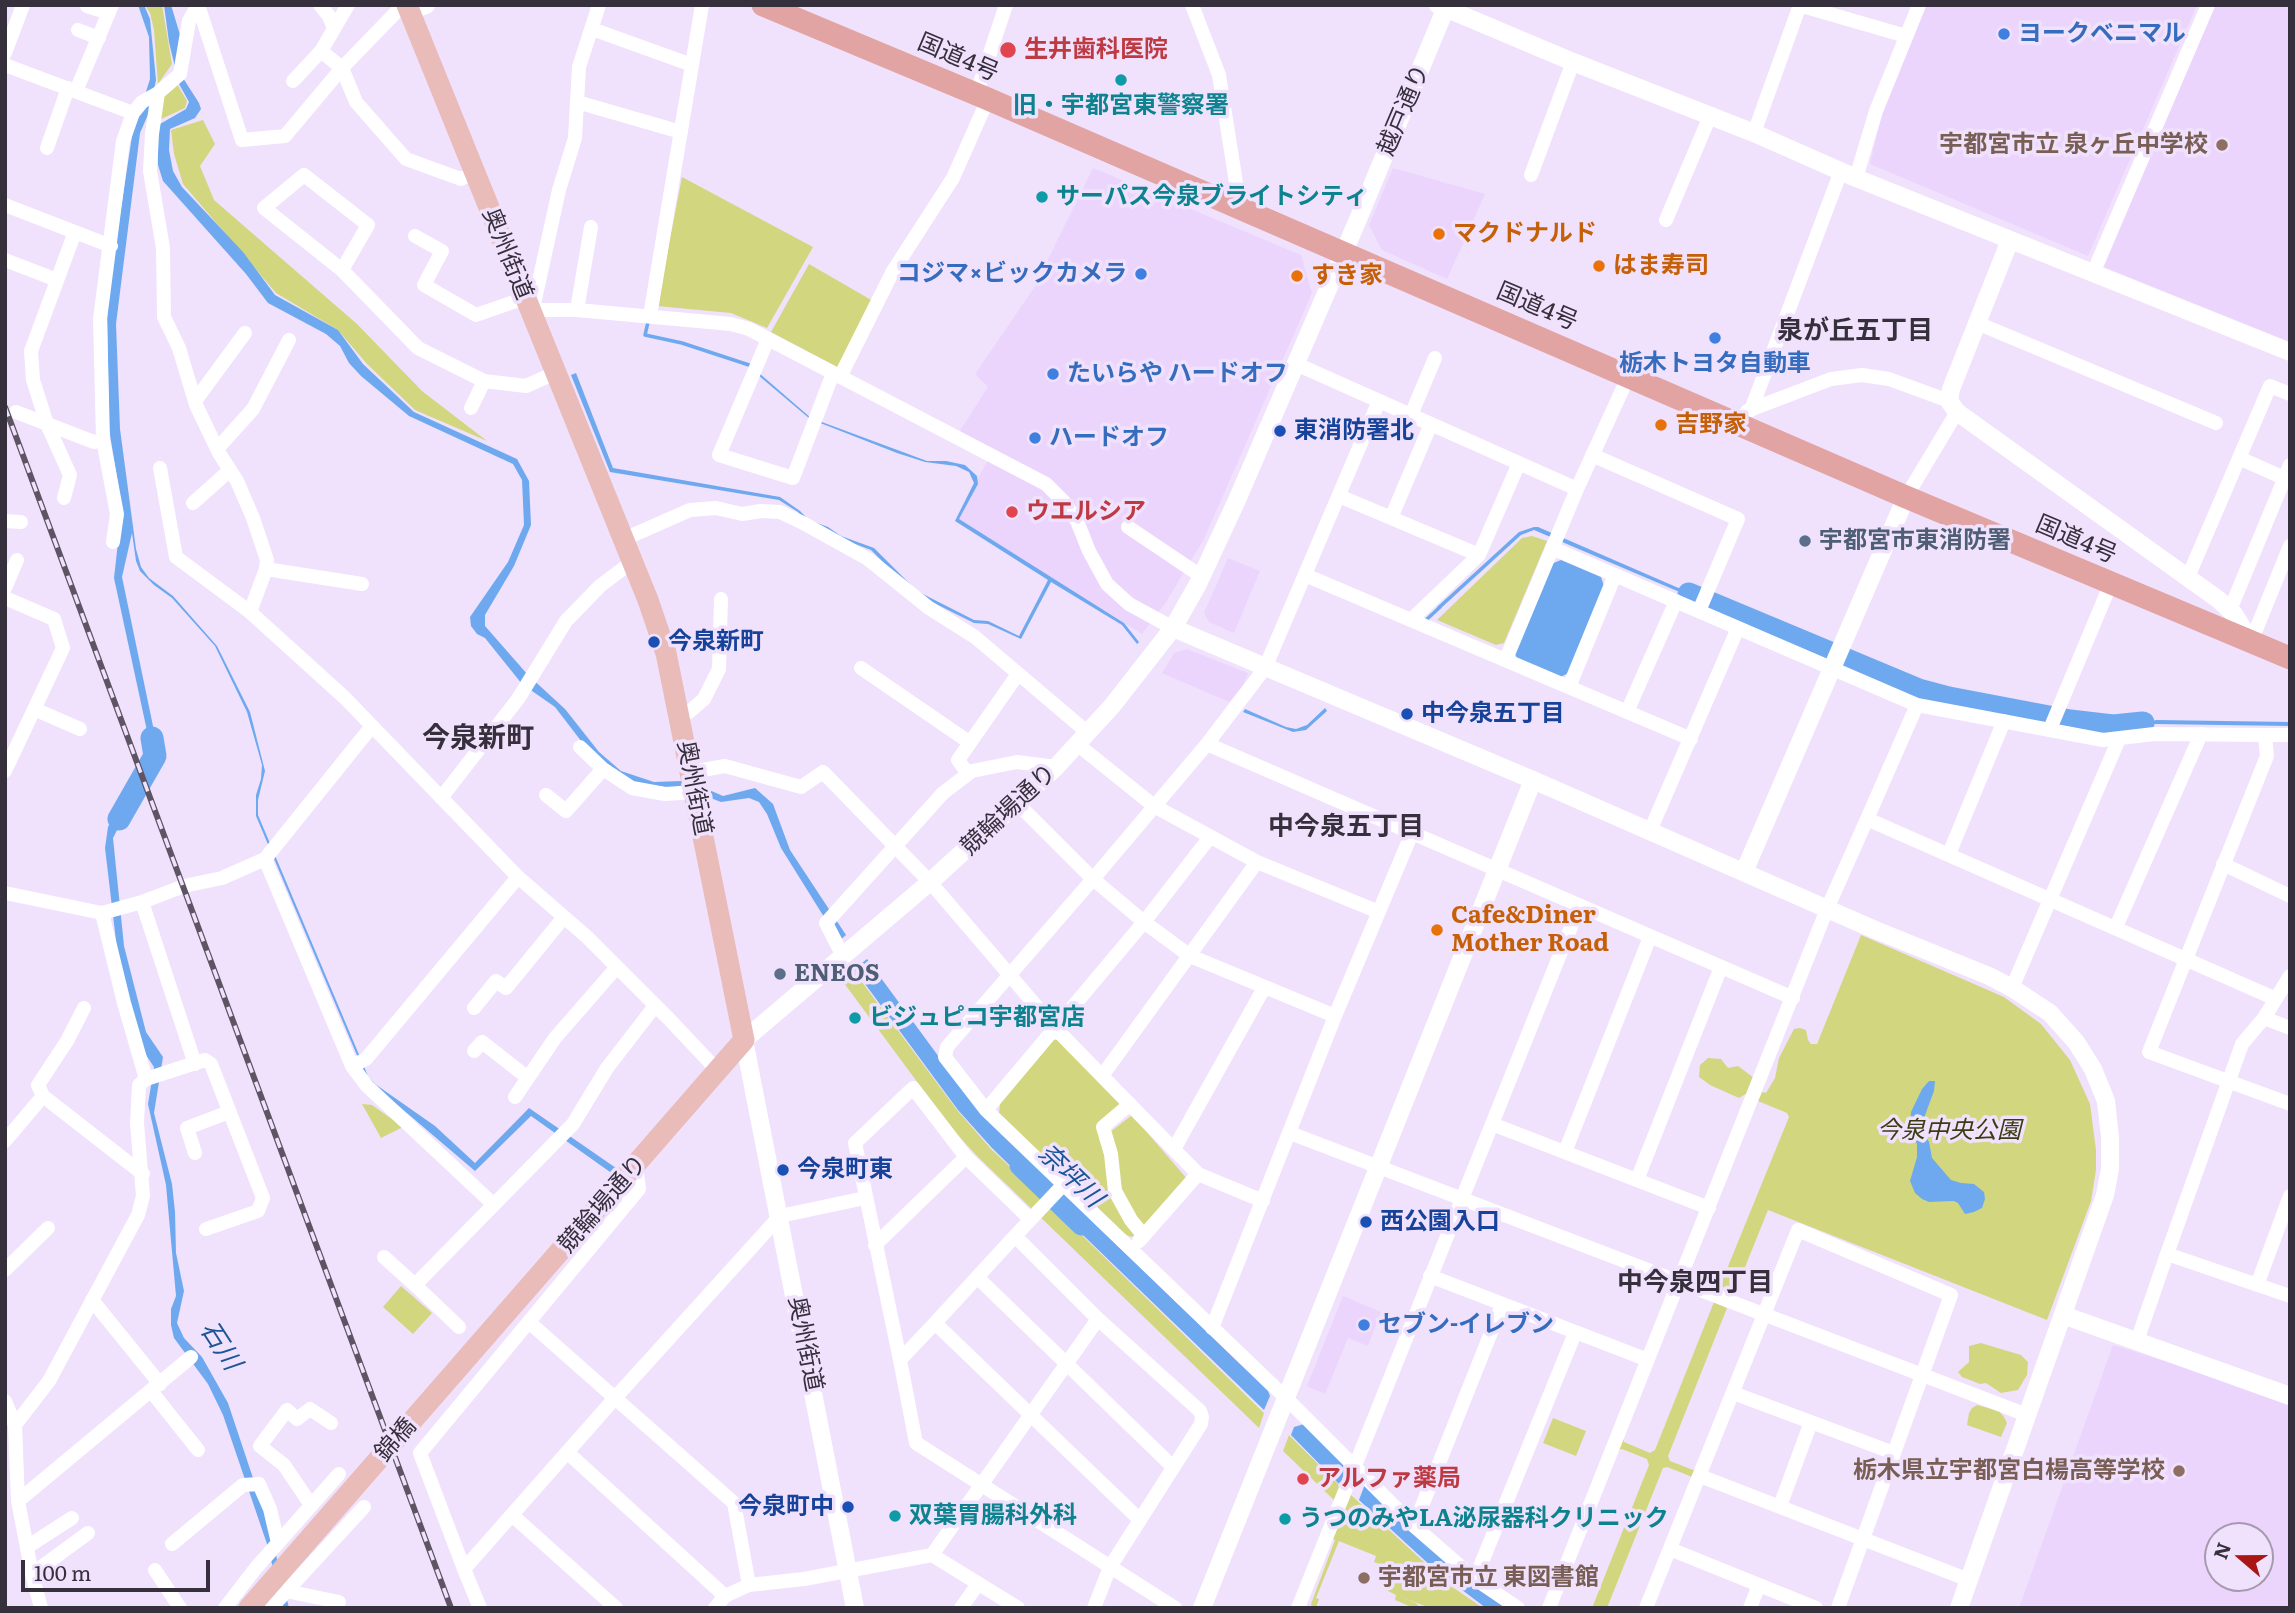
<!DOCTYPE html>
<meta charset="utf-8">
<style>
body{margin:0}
#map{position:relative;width:2295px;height:1613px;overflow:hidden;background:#f0e1fc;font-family:Literata,serif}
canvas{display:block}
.frame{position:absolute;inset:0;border:7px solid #362f3c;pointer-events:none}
.north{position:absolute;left:2204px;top:1522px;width:70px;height:70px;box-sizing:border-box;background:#f0e1fc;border:2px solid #a69aaf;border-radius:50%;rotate:290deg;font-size:19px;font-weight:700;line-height:28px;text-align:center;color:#362f3c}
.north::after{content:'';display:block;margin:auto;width:24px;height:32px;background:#a91614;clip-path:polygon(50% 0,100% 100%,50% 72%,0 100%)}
.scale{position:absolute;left:21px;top:1560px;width:189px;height:32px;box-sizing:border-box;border:4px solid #362f3c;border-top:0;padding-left:9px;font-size:21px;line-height:24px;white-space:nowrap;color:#362f3c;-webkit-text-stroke:5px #f0e1fc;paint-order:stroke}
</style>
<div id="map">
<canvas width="2295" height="1613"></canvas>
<div class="frame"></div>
<div class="north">N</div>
<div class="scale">100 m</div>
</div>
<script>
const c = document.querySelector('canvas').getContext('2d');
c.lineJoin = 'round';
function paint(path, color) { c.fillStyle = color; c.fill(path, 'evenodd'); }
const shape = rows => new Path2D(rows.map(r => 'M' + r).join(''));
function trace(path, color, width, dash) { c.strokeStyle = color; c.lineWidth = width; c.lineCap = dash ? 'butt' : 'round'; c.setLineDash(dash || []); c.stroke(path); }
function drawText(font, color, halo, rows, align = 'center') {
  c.font = font + ' Literata,"Noto Sans JP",serif'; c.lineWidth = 7; c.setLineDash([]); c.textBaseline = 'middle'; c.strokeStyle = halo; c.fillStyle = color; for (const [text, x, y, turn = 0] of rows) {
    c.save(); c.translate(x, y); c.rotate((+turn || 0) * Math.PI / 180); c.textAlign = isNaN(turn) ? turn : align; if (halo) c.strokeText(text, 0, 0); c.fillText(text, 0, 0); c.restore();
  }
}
const built = shape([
 [1924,5,2197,5,2088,256,1870,164,1882,113],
 [2214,5,2290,5,2290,342,2104,267],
 [1093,168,1301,255,1312,293,1204,539,1166,602,1142,634,956,518,992,453,958,434,988,387,975,374,1034,288],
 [1393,168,1485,194,1447,279,1382,250,1369,225],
 [1228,558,1260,571,1234,633,1209,622,1204,613],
 [1187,649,1248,673,1243,686,1229,702,1162,673,1174,653],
 [1343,1296,1381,1312,1368,1346,1348,1338,1325,1394,1307,1386],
 [2113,1345,2174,1364,2290,1406,2290,1608,2019,1608],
 [2218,1536,2260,1536,2260,1578,2218,1578]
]);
const green = shape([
 [145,5,162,5,172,64,158,84,154,30,150,13],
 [177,84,187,101,185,108,157,121,163,96],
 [203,120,215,144,200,166,214,200,357,324,422,391,487,441,415,410,367,364,338,330,276,293,183,184,174,154,171,130],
 [682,177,813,247,767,328,731,313,657,306],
 [809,264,873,301,839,368,771,332],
 [1532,536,1547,541,1504,643,1496,645,1437,620,1522,538],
 [1861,935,2004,997,2041,1024,2070,1060,2090,1104,2096,1150,2096,1170,2091,1201,2047,1320,1768,1210,1735,1292,1720,1286,1789,1117,1787,1113,1758,1101,1762,1092,1766,1093,1775,1078,1779,1058,1794,1029,1800,1028,1806,1030,1808,1040,1811,1044,1817,1044],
 [853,970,957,1110,991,1149,1038,1193,1050,1180,1067,1196,1055,1209,1264,1413,1259,1428,978,1157,952,1129,841,979],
 [1052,1040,1061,1040,1123,1103,1099,1126,1135,1235,1131,1237,1122,1233,999,1113,1000,1104],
 [1708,1058,1721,1059,1728,1068,1738,1066,1754,1078,1749,1092,1739,1098,1710,1085,1699,1077,1700,1065],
 [362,1104,372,1105,403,1127,381,1138],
 [1132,1115,1188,1180,1143,1230,1124,1202,1109,1133],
 [401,1286,432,1313,413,1334,383,1307],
 [1714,1302,1727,1308,1668,1456,1670,1461,1693,1470,1696,1468,1692,1479,1690,1476,1667,1467,1663,1468,1607,1608,1592,1608,1649,1465,1647,1459,1622,1449,1618,1450,1623,1438,1624,1442,1650,1453,1655,1450],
 [1981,1343,2021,1355,2028,1362,2027,1375,2018,1390,2001,1393,1986,1383,1980,1384,1962,1377,1958,1372,1969,1362,1969,1346],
 [1977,1405,1999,1411,2004,1417,2007,1423,2001,1437,1967,1425,1969,1413,1972,1408],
 [1553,1418,1586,1431,1576,1456,1543,1443],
 [1289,1435,1341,1487,1335,1501,1283,1451],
 [1351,1495,1448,1584,1483,1608,1430,1608,1399,1596,1416,1603,1420,1608,1414,1608,1395,1600,1396,1595,1386,1590,1390,1580,1380,1576,1384,1566,1374,1562,1376,1556,1339,1541,1316,1598,1319,1599,1316,1608,1312,1608,1311,1604,1335,1540,1333,1539]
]);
const water = shape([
 [138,5,144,5,150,19,156,80,150,110,140,133,116,324,120,429,136,549,141,567,149,578,173,596,217,646,250,712,265,771,258,800,258,815,368,1076,375,1084,435,1126,475,1163,529,1108,616,1168,610,1172,531,1116,475,1171,367,1079,256,816,256,795,261,779,262,765,247,712,215,646,172,598,154,585,140,571,136,561,132,533,122,577,158,750,158,758,150,771,148,763,152,754,114,578,122,507,109,429,107,301,132,136,150,79,149,37],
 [164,5,171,5,181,38,183,78,199,103,201,109,195,118,170,129,169,150,173,171,182,187,243,252,275,295,338,330,363,364,414,412,517,459,529,481,531,525,514,566,485,615,485,626,528,675,565,709,599,752,621,771,654,782,682,781,684,788,639,786,588,750,555,707,522,684,485,638,477,634,471,626,470,617,508,562,524,525,522,480,513,464,409,416,361,376,349,363,340,346,326,334,268,303,246,274,163,181,158,165,157,142,160,124,186,109,189,102,179,84,169,42],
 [576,373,613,468,780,497,800,511,809,520,828,527,841,536,874,548,917,591,974,620,988,621,1019,636,1048,580,955,521,974,483,969,472,956,466,925,462,897,453,810,419,758,375,759,373,811,418,927,461,946,461,965,465,977,476,978,484,959,519,1124,623,1139,642,1137,644,1122,625,1051,582,1021,639,988,624,974,623,914,593,871,550,839,538,806,522,798,512,779,500,610,472,571,375],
 [1534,527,1538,527,1690,593,1689,596,1534,530,1521,535,1440,609,1437,607,1519,532],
 [1561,560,1601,577,1604,586,1569,673,1558,678,1518,660,1514,652,1551,564],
 [1722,607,1812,646,1811,649,1721,609],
 [1858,662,1921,689,2042,713,2041,716,1920,692,1857,666],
 [1325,708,1327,711,1306,730,1293,732,1243,712,1245,709,1286,727,1296,729,1307,725],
 [2068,718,2110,726,2157,720,2290,722,2290,726,2155,724,2110,730,2067,721],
 [755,788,773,804,790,850,846,935,839,941,781,848,767,814,759,802,749,798,721,802,708,797,707,789,723,796],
 [131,790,134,797,113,838,124,946,146,1032,163,1057,154,1113,172,1184,175,1212,176,1253,184,1291,177,1323,184,1338,202,1357,228,1403,269,1526,289,1608,283,1608,267,1544,223,1415,208,1384,174,1338,171,1325,171,1309,176,1296,166,1185,148,1104,154,1067,140,1046,119,966,105,848,108,827,120,803],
 [867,959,972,1102,1049,1180,1038,1193,992,1148,958,1110,854,969],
 [1929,1081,1935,1081,1934,1091,1924,1118,1923,1130,1929,1142,1932,1158,1951,1180,1961,1183,1974,1184,1984,1192,1985,1199,1982,1208,1974,1212,1965,1214,1958,1203,1954,1201,1929,1202,1922,1199,1915,1193,1910,1181,1917,1157,1917,1144,1910,1130,1911,1112,1922,1089],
 [1067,1197,1268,1391,1270,1396,1264,1410,1056,1209],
 [1304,1424,1344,1465,1346,1471,1340,1485,1291,1435,1294,1427],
 [1365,1484,1510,1608,1486,1608,1433,1568,1359,1500]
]);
const stream = shape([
 [648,322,645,335,682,343,749,365],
 [1425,621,1440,607]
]);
const river = shape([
 [1689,594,1919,690,1949,698,2070,721,2113,726,2143,723],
 [119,819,155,756,152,738],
 [1021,1165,1082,1224]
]);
const minor = shape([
 [198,5,242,140,285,136,342,68,403,5],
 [320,5,329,16,334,29],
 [1192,5,1219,75,1240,208],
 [1799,5,1906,36],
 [87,6,109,13],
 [592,29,692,65],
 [78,30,99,38],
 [321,51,342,68,356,102,406,159,461,179,474,173],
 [5,53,23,5],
 [5,65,133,113],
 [293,81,321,51,348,5],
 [76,91,112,5],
 [158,93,152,134,150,171,163,248,164,317,179,348,196,405,219,453,237,481,253,518,267,560,266,569,250,612,345,698,372,726],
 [976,95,1006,5],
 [577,102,681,132],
 [1754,133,1800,5],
 [47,148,68,88],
 [1531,175,1573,62],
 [1856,178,1876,111,1919,5],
 [5,205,111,246],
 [1666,220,1710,116],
 [415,236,442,251,424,285,476,315,525,298],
 [5,260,57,280],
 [342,270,368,225,304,175,264,208,342,270,418,348,484,381,526,386,555,373],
 [2093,273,2208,5],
 [577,310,591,227],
 [532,313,559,190,575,138,579,67,599,5],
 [532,315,542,310,577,310,731,324,749,329,1046,484,1064,502,1077,521,1089,551,1107,584,1129,604,1173,628],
 [650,316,702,5],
 [1977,323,2216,423],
 [768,339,719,455,793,478,833,373],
 [1296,364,1577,489,1629,375],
 [840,377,893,271,953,178,988,99],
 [195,401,245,333],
 [1379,401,1265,668,1207,744,1093,879,947,1047,945,1057,986,1110,1287,1399,1414,1526,1475,1579,1518,1608],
 [471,408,484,381],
 [1751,410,1841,171],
 [1747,411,1831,379,1862,375,1889,379,1949,401],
 [16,412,94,442,103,440],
 [1411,415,1435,358],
 [217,449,253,409,289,340],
 [1592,455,1738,519,1699,611],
 [2239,458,2284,478],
 [160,468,176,557,250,612],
 [1339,496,1479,555,1411,620],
 [1906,497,1957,412],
 [64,498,70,475,47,424,33,380,31,351,75,232],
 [193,503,230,470],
 [1391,518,1431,424],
 [5,521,21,522],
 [1128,527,1201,576],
 [624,539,690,510,716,508,742,514,761,511,780,512,803,523,868,559,929,608,975,637,1087,732],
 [113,542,117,514,103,440,100,319,123,141,133,113,142,102,158,93,180,74,189,21,198,5],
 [1552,548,1738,628],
 [1479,555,1519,463],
 [266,569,362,584],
 [1305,575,1691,739],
 [2188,577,2270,386,2290,394],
 [5,588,17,560],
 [5,598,54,619,63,648,5,771],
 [2230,610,2290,465],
 [2251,642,2290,546],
 [1506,659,1577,489],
 [861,668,969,742],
 [1569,687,1615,575],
 [34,709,80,729],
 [1627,712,1676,601],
 [680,716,689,712,704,699,719,669,721,599],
 [2050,729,2111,583],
 [2265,735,2290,735],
 [1077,744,1154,806,1257,862,1102,1076],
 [1207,744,1793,998],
 [580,747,603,769,632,788,665,794,695,792],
 [691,772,725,766,801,787,823,772,930,882,1055,1028,1198,1174,1263,1201],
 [968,774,958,760,1018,674],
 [546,795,566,811,603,769],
 [441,798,518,699,566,621,600,586,633,561],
 [1018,804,1093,879,1144,922,1190,956,1335,1016],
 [1867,819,1917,705],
 [1650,831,1738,628,1917,705,2103,740,2154,734,2265,735,2267,756,2149,1052,2290,1104],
 [1949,854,2004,721],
 [265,859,352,1066,367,1086,493,1204],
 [1257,862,1379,912],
 [2223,864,2290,896],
 [5,893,102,913,142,902,184,886,222,878,265,859,372,726,518,877,587,937,669,1019,718,1071],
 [142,902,195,1064],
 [102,913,124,1003,146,1079],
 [2116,927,2201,734],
 [843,956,826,923,943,793,972,771,1017,762,1056,767],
 [2012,988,2119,739],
 [474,1008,496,981,506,988,564,917],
 [2264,1018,2290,1028],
 [474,1051,482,1042,528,1078],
 [352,1066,366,1059,518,877],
 [43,1096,38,1085,67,1041,84,1008],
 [515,1097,555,1038,617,967],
 [1130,1104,1103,1127,1111,1154,1115,1191,1131,1220,1144,1236],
 [986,1110,1144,922,1210,837],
 [1492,1124,1709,1208],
 [1290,1133,2027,1415],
 [5,1141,43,1096,143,1174],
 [1174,1149,1264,988],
 [1565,1152,1650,937],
 [195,1153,187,1128,229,1112],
 [1637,1180,1721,967],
 [1015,1236,1063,1185],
 [1139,1241,1198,1174],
 [875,1245,966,1157],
 [2167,1254,2242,1044,2264,1018,2290,976],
 [384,1257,415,1285],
 [5,1270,48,1228],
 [1430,1276,1648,1360],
 [977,1277,1173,1467],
 [2257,1285,2290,1196],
 [92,1300,160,1384],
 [530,1323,734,1503,749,1585],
 [935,1323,900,1360,916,1443,1175,1608],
 [459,1327,415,1285,573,1124,607,1068,655,1006],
 [1212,1328,1335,1016,1412,833],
 [2137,1341,2167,1254,2290,1296],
 [900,1360,855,1143,913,1088,966,1157,1030,1219],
 [151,1391,198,1450],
 [1733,1393,1894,1453],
 [5,1401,15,1425,18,1501,32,1574,41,1608],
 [15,1425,49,1381,138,1215,143,1196,137,1123,139,1085,146,1079,205,1060,211,1064,263,1198,258,1211,206,1229],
 [567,1452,725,1596],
 [1700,1476,1969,1580],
 [18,1501,191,1357],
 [311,1505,284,1465,260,1446,287,1410,297,1419,310,1409,331,1423],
 [1780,1506,1811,1422],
 [512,1515,616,1608],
 [1414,1526,1502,1305],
 [172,1544,243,1485,259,1484,270,1509,278,1543],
 [27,1547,72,1518],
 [1670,1549,1816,1608],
 [932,1555,1018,1608],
 [464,1569,420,1453,639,1189,636,1166],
 [155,1570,180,1608],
 [32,1574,88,1533],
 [1475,1579,1575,1333],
 [286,1591,339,1602,333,1608],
 [225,1608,255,1569,339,1474],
 [271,1608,364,1507],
 [480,1608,464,1569,615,1398,780,1216,865,1198],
 [715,1608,725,1596,749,1585,804,1579,932,1555,1098,1319],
 [961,1608,978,1584],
 [1094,1608,1110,1567,1201,1424,1202,1417,1200,1411,1098,1319,1015,1236,935,1323,1139,1519],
 [1298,1608,1579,907],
 [1549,1608,1827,909,1867,819,2276,999],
 [1646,1608,1798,1230,1951,1295,1838,1608],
 [1750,1608,1759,1585]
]);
const tertiary = shape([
 [1438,5,1573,62,1754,133,1856,178,2290,352],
 [409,11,426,5],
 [2010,240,1951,389,1949,401,1957,412,2219,600,2234,614,2251,642],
 [1173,628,1533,780,1873,929,1989,976,2012,988,2050,1013,2076,1042,2093,1069,2106,1101,2110,1137,2110,1169,2105,1195,1959,1608],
 [1744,872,1906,497],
 [2063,1315,2290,1396],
 [855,1608,744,1040,930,882,1056,767,1112,706,1173,628,1198,584,1237,500,1356,224,1447,5],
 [1202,1608,1533,780]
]);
const primary = shape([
 [249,1608,744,1040,666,653,648,600,407,5]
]);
const trunk = shape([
 [763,5,988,99,1906,497,2290,658]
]);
const rail = shape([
 [5,407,451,1608]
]);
const markers = [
 [2004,34,7,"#3f7fe0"],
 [1008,50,9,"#e0444e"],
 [1121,80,7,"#0f9aa8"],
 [2222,145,7,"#8d6e63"],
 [1042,197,7,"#0f9aa8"],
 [1439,234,7,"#e8710a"],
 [1599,266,7,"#e8710a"],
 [1141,274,7,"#3f7fe0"],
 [1297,276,7,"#e8710a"],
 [1715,338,7,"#3f7fe0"],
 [1053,374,7,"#3f7fe0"],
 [1661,425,7,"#e8710a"],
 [1280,431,7,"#1a4fb4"],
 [1035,438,7,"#3f7fe0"],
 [1012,512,7,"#e0444e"],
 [1805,541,7,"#5c6f8a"],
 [654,642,7,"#1a4fb4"],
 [1407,714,7,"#1a4fb4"],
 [1437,930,7,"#e8710a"],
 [780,974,7,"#5c6f8a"],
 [855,1018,7,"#0f9aa8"],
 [783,1170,7,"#1a4fb4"],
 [1366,1222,7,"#1a4fb4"],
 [1364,1325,7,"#3f7fe0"],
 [2179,1471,7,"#8d6e63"],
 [1303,1479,7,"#e0444e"],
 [848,1507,7,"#1a4fb4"],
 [895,1516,7,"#0f9aa8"],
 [1285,1519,7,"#0f9aa8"],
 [1364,1578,7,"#8d6e63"]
];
const shopNames = [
 ["ヨークベニマル",2018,34],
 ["コジマ×ビックカメラ",1127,274,"right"],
 ["栃木トヨタ自動車",1715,364,"center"],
 ["たいらや ハードオフ",1067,374],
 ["ハードオフ",1049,438],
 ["セブン-イレブン",1378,1325]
];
const healthNames = [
 ["生井歯科医院",1024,50],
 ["ウエルシア",1026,512],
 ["アルファ薬局",1317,1479]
];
const streetNames = [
 ["国道4号",958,58,23],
 ["越戸通り",1404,110,-67],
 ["奥州街道",507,254,68],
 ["国道4号",1537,307,23],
 ["国道4号",2076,540,23],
 ["奥州街道",694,788,79],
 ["競輪場通り",1009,810,-43],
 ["競輪場通り",603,1204,-49],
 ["奥州街道",805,1344,79],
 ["錦橋",396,1440,-49]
];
const cultureNames = [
 ["旧・宇都宮東警察署",1121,106,"center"],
 ["サーパス今泉ブライトシティ",1056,197],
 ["ビジュピコ宇都宮店",869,1018],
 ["双葉胃腸科外科",909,1516],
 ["うつのみやLA泌尿器科クリニック",1299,1519]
];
const educationNames = [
 ["宇都宮市立 泉ヶ丘中学校",2208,145],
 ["栃木県立宇都宮白楊高等学校",2165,1471],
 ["宇都宮市立 東図書館",1378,1578,"left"]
];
const foodNames = [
 ["マクドナルド",1453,234],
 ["はま寿司",1613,266],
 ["すき家",1311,276],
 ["吉野家",1675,425],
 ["Cafe&Diner",1451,916],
 ["Mother Road",1451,944]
];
const transitNames = [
 ["東消防署北",1294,431],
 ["今泉新町",668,642],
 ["中今泉五丁目",1421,714],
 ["今泉町東",797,1170],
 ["西公園入口",1380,1222],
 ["今泉町中",834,1507,"right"]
];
const serviceNames = [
 ["宇都宮市東消防署",1819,541],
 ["ENEOS",794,974]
];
const parkNames = [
 ["今泉中央公園",1949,1131]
];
const neighbourhoodNames = [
 ["泉が丘五丁目",1855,331],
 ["中今泉五丁目",1346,827],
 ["中今泉四丁目",1695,1283]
];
const waterNames = [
 ["奈坪川",1070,1176,44],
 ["石川",220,1346,57]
];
const quarterNames = [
 ["今泉新町",478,739]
];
paint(built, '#ecd5fd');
paint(green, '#d2d77f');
paint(water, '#6ea9f0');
trace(stream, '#6ea9f0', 3.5);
trace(river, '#6ea9f0', 23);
trace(minor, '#fff', 14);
trace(tertiary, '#fff', 18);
trace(primary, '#e9bbb9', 21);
trace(trunk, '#e2a4a2', 23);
trace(rail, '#5d5464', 6);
trace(rail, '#f0e1fc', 3.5, [10]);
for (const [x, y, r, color] of markers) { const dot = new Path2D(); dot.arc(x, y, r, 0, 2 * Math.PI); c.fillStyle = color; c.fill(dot); trace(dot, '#f0e1fc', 2.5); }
drawText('bold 24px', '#366cbe', '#f0e1fc', shopNames, 'left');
drawText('bold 24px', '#be3a42', '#f0e1fc', healthNames, 'left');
drawText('24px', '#362f3c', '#f0e1fc', streetNames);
drawText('bold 24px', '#0d838f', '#f0e1fc', cultureNames, 'left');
drawText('bold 24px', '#785e54', '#f0e1fc', educationNames, 'right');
drawText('bold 24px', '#c56008', '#f0e1fc', foodNames, 'left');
drawText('bold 24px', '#164399', '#f0e1fc', transitNames, 'left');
drawText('bold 24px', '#4e5e75', '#f0e1fc', serviceNames, 'left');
drawText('italic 24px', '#3a3c13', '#f0e1fc', parkNames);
drawText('bold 26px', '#362f3c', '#f0e1fc', neighbourhoodNames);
drawText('italic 26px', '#1b5696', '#f0e1fc', waterNames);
drawText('bold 28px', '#362f3c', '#f0e1fc', quarterNames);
</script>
